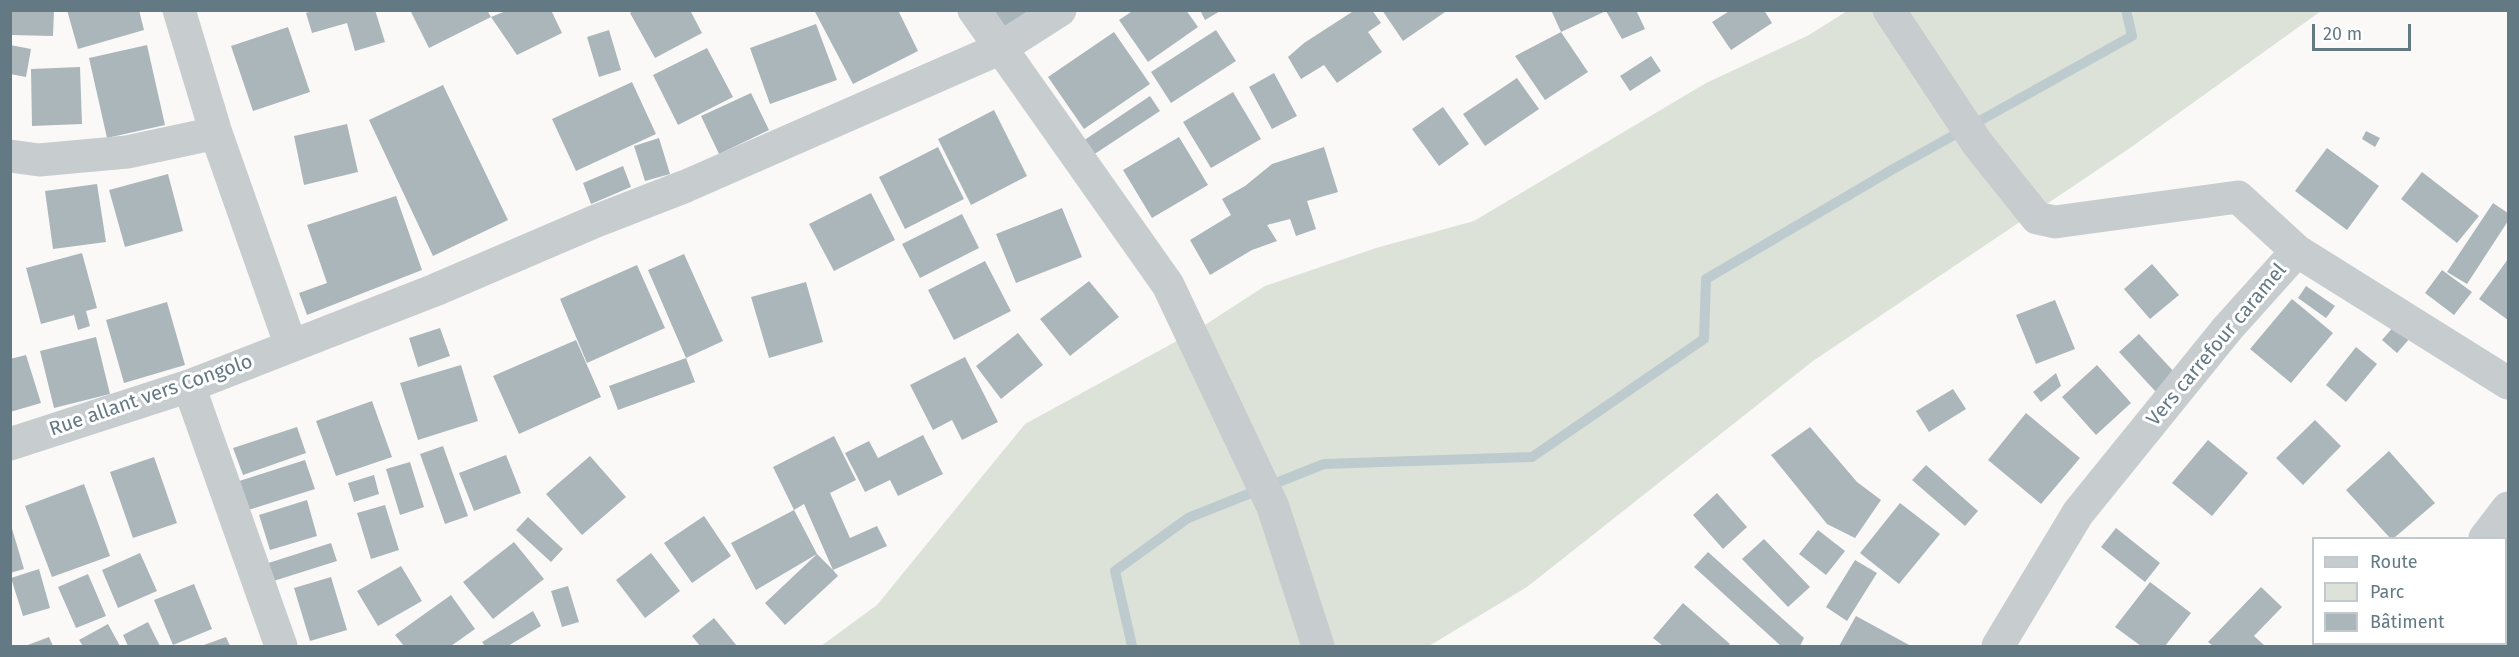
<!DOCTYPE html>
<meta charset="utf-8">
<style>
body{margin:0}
#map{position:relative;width:2519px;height:657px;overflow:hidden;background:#faf9f7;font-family:"Fira Sans",sans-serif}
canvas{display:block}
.frame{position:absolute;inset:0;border:12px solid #637984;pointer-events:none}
.legend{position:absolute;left:2312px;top:537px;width:195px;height:108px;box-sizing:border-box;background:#fff;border:2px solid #c1c9ce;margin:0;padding:8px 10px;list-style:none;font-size:18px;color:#637984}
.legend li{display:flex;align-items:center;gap:12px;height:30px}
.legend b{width:30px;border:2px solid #c1c9ce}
.scale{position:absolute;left:2312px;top:24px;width:99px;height:27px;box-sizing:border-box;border:3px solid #637984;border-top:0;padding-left:8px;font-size:18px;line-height:21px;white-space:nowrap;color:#637984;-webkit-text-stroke:4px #fff;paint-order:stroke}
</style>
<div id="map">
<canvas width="2519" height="657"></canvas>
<div class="frame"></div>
<ul class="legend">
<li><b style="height:8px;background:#c7cccf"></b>Route</li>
<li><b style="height:16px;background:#dce2d8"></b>Parc</li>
<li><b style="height:16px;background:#abb6bb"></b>Bâtiment</li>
</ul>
<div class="scale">20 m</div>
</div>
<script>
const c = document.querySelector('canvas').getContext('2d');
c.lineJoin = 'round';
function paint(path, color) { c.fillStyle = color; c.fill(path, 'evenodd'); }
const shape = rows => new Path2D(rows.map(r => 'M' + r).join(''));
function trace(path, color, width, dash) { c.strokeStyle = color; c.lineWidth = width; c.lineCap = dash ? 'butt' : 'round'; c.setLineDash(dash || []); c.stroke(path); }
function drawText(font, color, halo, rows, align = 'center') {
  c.font = font + ' "Fira Sans",sans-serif'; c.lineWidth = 6; c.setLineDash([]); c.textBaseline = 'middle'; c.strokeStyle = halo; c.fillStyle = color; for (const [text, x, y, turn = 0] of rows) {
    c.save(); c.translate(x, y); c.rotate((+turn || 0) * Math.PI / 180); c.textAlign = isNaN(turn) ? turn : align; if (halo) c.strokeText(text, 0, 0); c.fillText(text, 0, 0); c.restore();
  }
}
const green = shape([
 [1847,11,2321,11,2130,148,1813,361,1527,587,1429,646,821,646,877,605,1025,424,1197,330,1265,286,1376,248,1474,221,1706,83,1809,35]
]);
const stream = shape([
 [1132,646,1115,571,1188,518,1324,464,1532,457,1704,339,1706,279,1895,168,2132,36,2126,10]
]);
const building = shape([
 [10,10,54,10,53,36,10,35],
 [67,10,139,10,144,30,78,49],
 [314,10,375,10,385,42,355,51,347,23,312,33,306,13],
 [410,10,487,10,491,17,429,48],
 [508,10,551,10,562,33,517,55,491,17],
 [634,10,690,10,702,33,655,58,630,13],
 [814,10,898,10,918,51,853,84],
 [994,10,1030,10,1004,27],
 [1134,10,1186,10,1198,27,1148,62,1119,20],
 [1200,10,1222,10,1205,20],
 [1355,10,1372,10,1381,23,1368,32,1382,52,1337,83,1324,65,1301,79,1288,57,1304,43],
 [1382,10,1448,10,1403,41],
 [1551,10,1636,10,1645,29,1622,39,1606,11,1561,32],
 [1731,10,1764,10,1772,23,1731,50,1712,22],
 [816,24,837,80,770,104,750,48],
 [288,27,310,92,253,111,231,46],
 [609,30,621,70,599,77,587,37],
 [1216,30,1236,61,1171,103,1151,72],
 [1114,32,1150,84,1084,129,1048,77],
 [1561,32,1588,72,1545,100,1515,56],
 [10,45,31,49,26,77,10,74],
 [147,45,165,125,107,138,89,58],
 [707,48,733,97,678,125,653,75],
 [1651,56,1661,71,1630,91,1620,76],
 [80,67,82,124,32,126,31,69],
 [1274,73,1297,116,1272,129,1249,87],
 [1517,78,1539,109,1485,146,1463,114],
 [632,82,656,134,576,171,552,119],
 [443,85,508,220,433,256,369,120],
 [1233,92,1261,139,1211,168,1183,122],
 [751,93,769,130,719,154,701,116],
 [1150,96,1160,111,1090,157,1080,143],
 [1443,107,1469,144,1439,166,1412,129],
 [994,110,1027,176,971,205,938,139],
 [347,124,358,172,304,185,294,136],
 [2366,131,2380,138,2375,147,2362,139],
 [1179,137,1208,185,1152,218,1123,170],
 [659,138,670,174,645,181,634,146],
 [938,147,964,199,905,229,879,177],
 [1324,147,1338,192,1307,201,1316,229,1296,236,1290,219,1267,225,1277,241,1252,250,1210,275,1190,240,1231,215,1222,199,1245,186,1272,164],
 [2327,148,2379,186,2347,230,2295,191],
 [623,166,631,187,591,204,583,183],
 [2422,172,2479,216,2457,243,2401,199],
 [168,174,183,231,125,247,109,190],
 [97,184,106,242,53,249,45,191],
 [871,193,895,240,834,271,809,224],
 [396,196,422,270,307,315,299,293,327,283,307,225],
 [2493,203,2508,213,2508,221,2467,284,2447,272],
 [1062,208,1082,257,1016,283,996,234],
 [962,214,979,248,920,278,902,244],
 [82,253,97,308,86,311,90,326,78,330,74,315,41,324,26,268],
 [684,254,723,341,686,358,695,382,618,410,609,386,686,358,648,270],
 [2508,259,2508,320,2479,299],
 [985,261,1011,311,954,340,928,290],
 [2152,264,2179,295,2150,319,2124,289],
 [637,265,665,328,587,363,560,299],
 [2442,270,2472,292,2454,315,2425,293],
 [1089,281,1119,317,1070,356,1040,319],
 [806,282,823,342,769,358,751,297],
 [2306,286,2335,306,2326,318,2298,298],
 [2292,299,2333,333,2291,383,2250,349],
 [2055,300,2075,349,2036,364,2016,315],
 [167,302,185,365,124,383,106,320],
 [2395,325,2411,337,2397,353,2382,340],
 [440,328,450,356,418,367,409,338],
 [1018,333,1043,365,1001,399,976,366],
 [2139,334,2176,374,2156,392,2119,352],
 [96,337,110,394,54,408,40,351],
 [576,340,601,397,519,434,493,376],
 [2356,347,2377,364,2346,402,2326,385],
 [26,355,41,403,10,412,10,359],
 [965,357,998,422,962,440,952,420,933,430,910,385],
 [461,365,478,421,418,440,400,383],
 [2097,365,2131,403,2096,435,2062,397],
 [2056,373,2061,386,2041,402,2033,392],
 [1953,389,1966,409,1929,432,1916,411],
 [372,401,392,457,336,476,316,421],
 [2026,413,2080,458,2041,504,1988,460],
 [2315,420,2341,446,2303,485,2276,458],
 [297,427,306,453,243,475,233,448],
 [1810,427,1857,482,1881,500,1855,538,1827,524,1771,455],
 [923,435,943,474,898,496,890,480,865,492,845,453,869,441,878,458],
 [834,436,856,480,830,493,850,538,877,526,887,546,833,570,838,576,785,625,765,603,817,554,756,590,731,543,794,510,773,467],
 [804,504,833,570,817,554,794,510],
 [2208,440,2248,473,2212,516,2172,483],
 [443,446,468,516,445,524,420,454],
 [2389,451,2435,503,2394,538,2390,538,2346,490],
 [506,455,521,493,474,511,459,473],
 [590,456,626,497,582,535,546,494],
 [154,457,177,523,133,538,110,472],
 [305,460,315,489,242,512,233,483],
 [410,462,424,507,400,515,386,469],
 [1926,465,1978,511,1965,526,1912,480],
 [374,475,379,494,354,502,348,483],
 [84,484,110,556,52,577,25,506],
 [1717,493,1747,527,1723,549,1693,515],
 [307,500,317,536,270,550,259,515],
 [1900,503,1940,534,1899,584,1860,553],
 [385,505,399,550,371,559,357,513],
 [704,516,731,556,692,583,664,543],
 [528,517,563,549,551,562,516,530],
 [10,522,24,569,10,573],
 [2116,528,2160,563,2145,582,2101,547],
 [1818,530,1845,551,1826,575,1799,554],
 [1764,539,1810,587,1788,607,1742,559],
 [514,542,544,579,493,619,463,582],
 [331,543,337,561,264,584,259,566],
 [1708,552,1804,638,1800,646,1781,646,1694,567],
 [140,553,157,591,118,608,102,570],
 [651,553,680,591,645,618,616,580],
 [1855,560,1877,573,1847,621,1826,607],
 [401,566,422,601,378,626,357,591],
 [39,569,50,608,23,616,11,578],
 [88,574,106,616,76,628,58,587],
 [331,577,347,630,310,641,294,588],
 [2150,582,2191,613,2165,646,2141,646,2115,627],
 [194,584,212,629,173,645,154,600],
 [568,586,579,622,562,627,551,591],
 [2261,587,2282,607,2254,636,2265,646,2213,646,2208,642],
 [2508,593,2508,646,2484,646,2481,644,2506,644,2506,595],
 [451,595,475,629,451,646,404,646,395,635],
 [1683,603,1730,644,1728,646,1663,646,1653,638],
 [533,611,541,626,508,646,485,646,482,642],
 [1856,616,1911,646,1839,646],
 [714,618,737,646,700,646,692,636],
 [148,622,160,646,128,646,123,635],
 [108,624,120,646,83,646,79,640],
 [49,637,53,646,25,646],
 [226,637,230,646,201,646]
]);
const street = shape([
 [179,10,216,133,291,346],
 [974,10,1168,285,1273,507,1318,646],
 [1889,10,1977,143,2037,218,2055,222,2238,197,2297,251],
 [10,156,39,160,127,152,216,133],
 [189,386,281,646],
 [10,444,189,386,435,290,596,221,686,186,999,49,1060,10],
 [2485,538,2508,508],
 [2436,644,2438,646],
 [1998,646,2078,513,2227,329,2297,251,2508,383],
 [2402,646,2404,644]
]);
const streetNames = [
 ["Vers carrefour caramel",2217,345,-50],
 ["Rue allant vers Congolo",151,396,-19]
];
paint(green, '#dce2d8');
trace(stream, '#bdcbce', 10);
paint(building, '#abb6bb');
trace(street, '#c7cccf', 33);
drawText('20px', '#637984', '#fff', streetNames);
</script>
